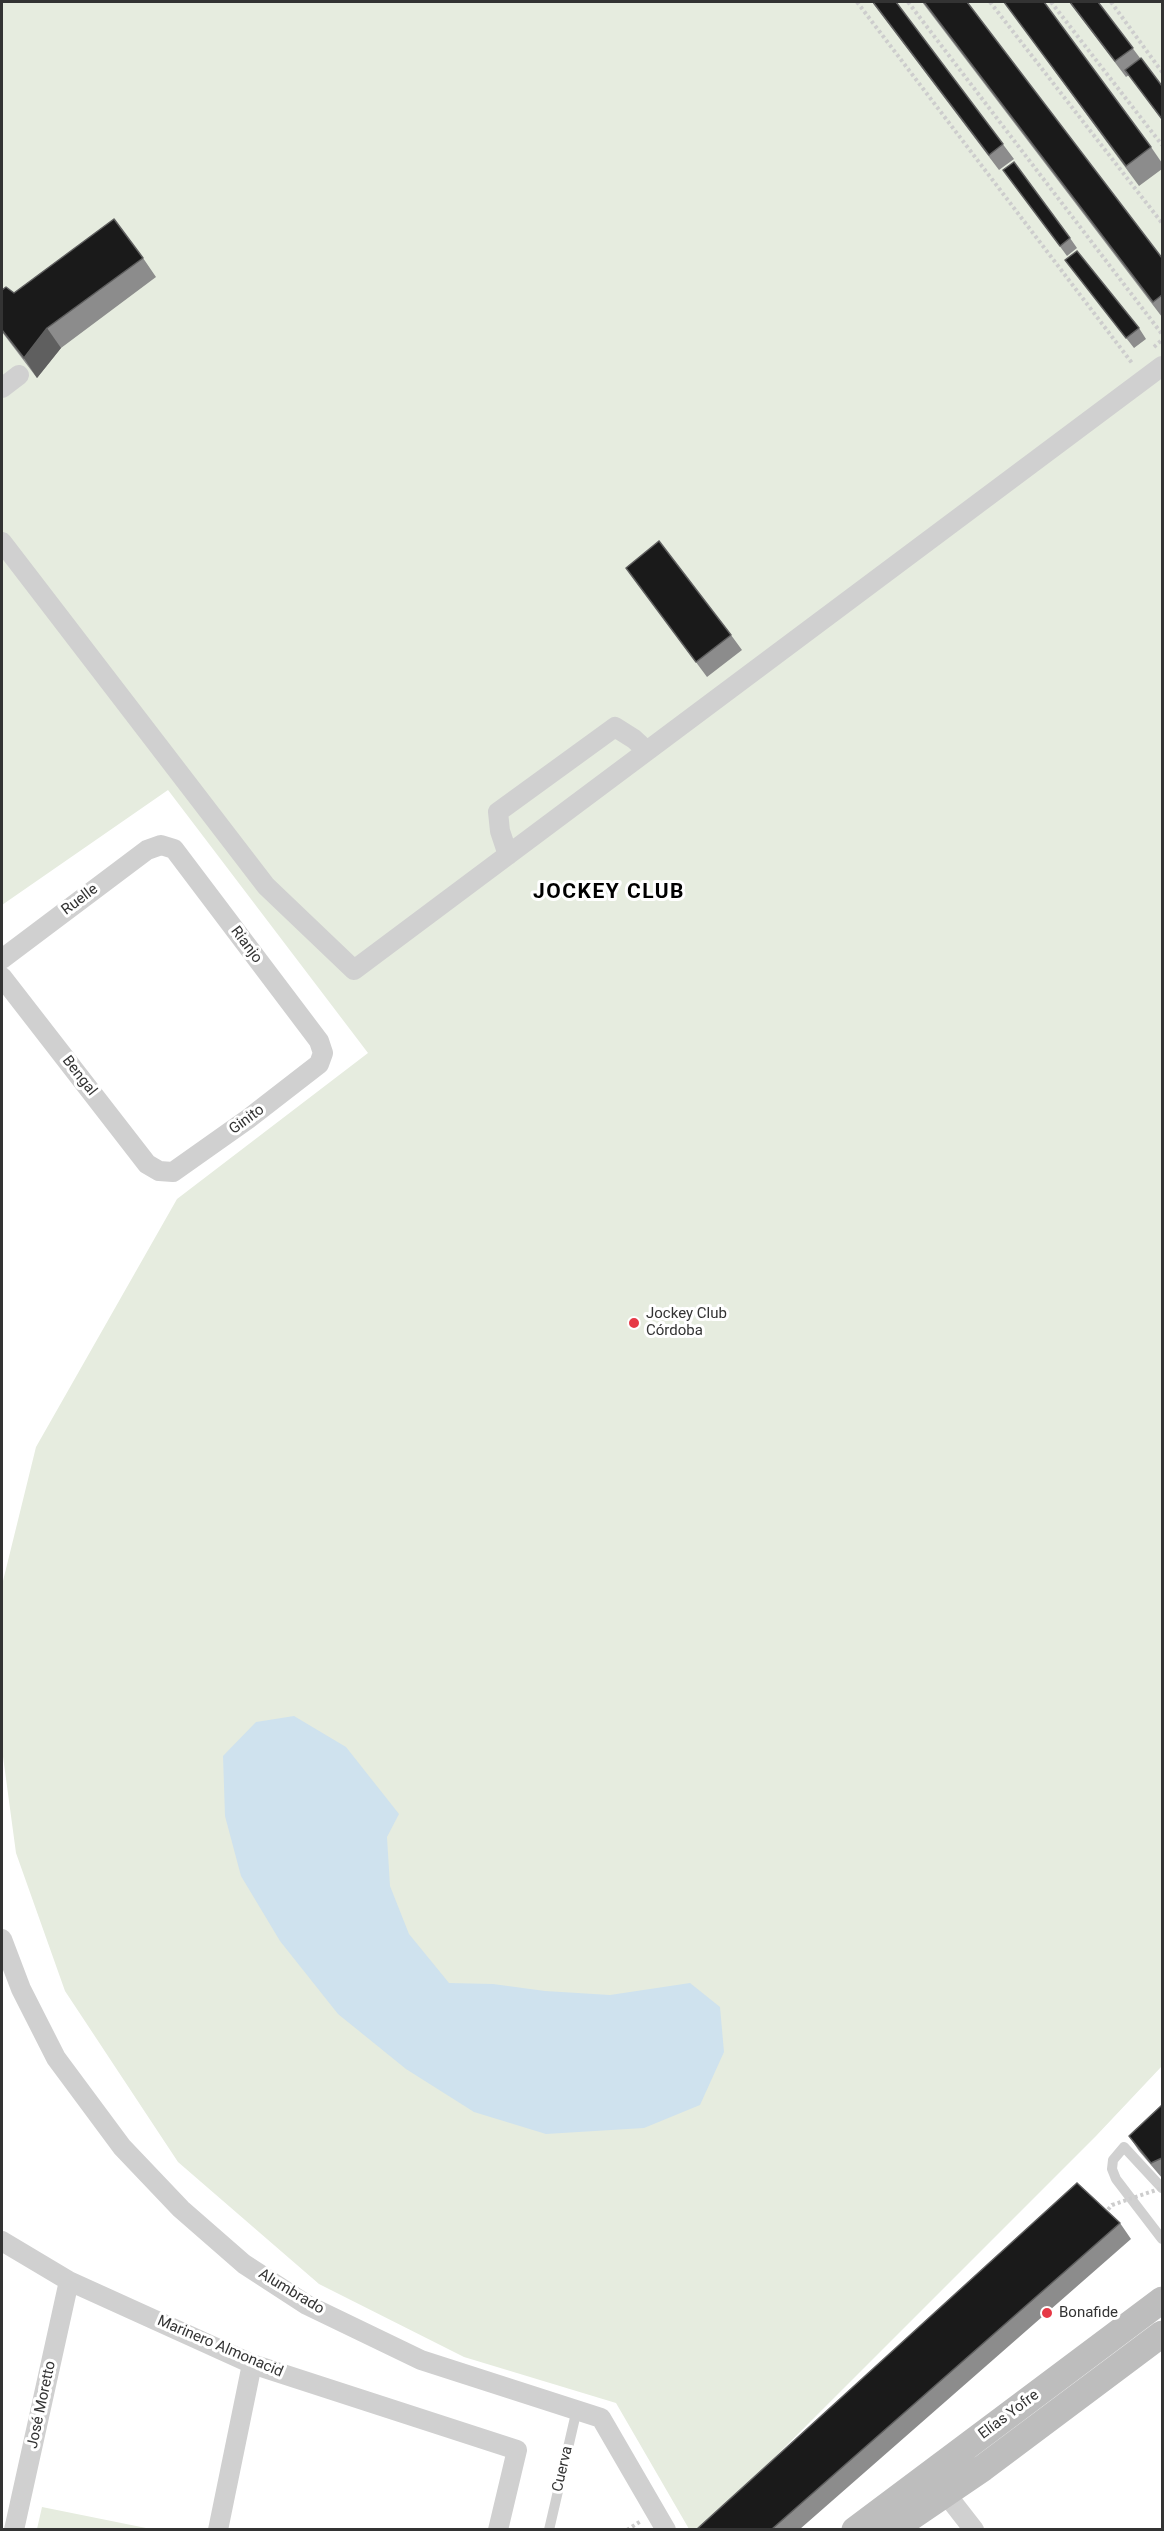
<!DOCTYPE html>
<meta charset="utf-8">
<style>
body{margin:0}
#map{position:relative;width:1164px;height:2531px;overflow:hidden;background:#fff;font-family:Roboto,sans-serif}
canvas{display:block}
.frame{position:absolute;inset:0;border:3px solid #333;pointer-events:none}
</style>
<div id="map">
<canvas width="1164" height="2531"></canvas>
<div class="frame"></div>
</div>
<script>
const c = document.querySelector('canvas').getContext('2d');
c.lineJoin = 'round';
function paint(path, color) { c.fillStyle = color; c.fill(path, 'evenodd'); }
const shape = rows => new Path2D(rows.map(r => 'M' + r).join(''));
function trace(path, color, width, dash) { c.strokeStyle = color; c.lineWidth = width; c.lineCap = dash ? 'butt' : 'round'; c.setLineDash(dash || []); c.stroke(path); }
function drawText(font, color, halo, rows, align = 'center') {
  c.font = font + ' Roboto,sans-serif'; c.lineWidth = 6; c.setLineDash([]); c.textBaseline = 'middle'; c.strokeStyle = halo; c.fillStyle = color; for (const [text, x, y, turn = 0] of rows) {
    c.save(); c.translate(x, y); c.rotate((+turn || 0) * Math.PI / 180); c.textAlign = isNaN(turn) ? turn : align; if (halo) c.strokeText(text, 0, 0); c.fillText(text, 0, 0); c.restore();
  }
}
const green = shape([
 [2,2,1162,2,1162,2066,1096,2136,703,2529,689,2529,616,2403,464,2357,319,2284,178,2162,65,1991,16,1853,2,1749,2,1603,3,1581,36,1447,177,1199,368,1053,168,790,2,905],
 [42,2507,151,2529,37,2529]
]);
const water = shape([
 [294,1716,346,1747,399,1814,387,1837,390,1886,409,1934,449,1983,493,1984,545,1991,610,1995,690,1983,720,2007,724,2052,700,2105,644,2128,546,2134,474,2112,406,2069,338,2014,280,1941,241,1876,225,1816,223,1756,256,1722]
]);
const path = shape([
 [857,2,1132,363,1133,362],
 [908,2,1162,334],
 [990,2,1162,223],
 [1051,2,1162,145],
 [1111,2,1162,72],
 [1154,347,1162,340],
 [627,2530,641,2521]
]);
const service = shape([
 [1162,2188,1124,2147,1113,2160,1112,2169,1116,2179,1162,2239],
 [549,2530,577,2409]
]);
const minor = shape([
 [2,388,19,375],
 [2,542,266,886,354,970,1162,366],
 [508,855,500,831,498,812,615,727,634,739,647,751],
 [2,959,147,850,161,845,174,849,319,1041,323,1053,319,1064,248,1119,173,1172,159,1171,147,1164,2,977],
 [2,1939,21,1989,56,2058,122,2147,181,2209,244,2264,307,2305,421,2360,601,2418,666,2530],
 [2,2241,69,2281,252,2364,517,2450,498,2530],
 [939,2485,974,2530],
 [14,2530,69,2281],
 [218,2530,252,2364]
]);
const secondary = shape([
 [855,2530,1162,2300],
 [892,2530,983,2468,1162,2334]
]);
const pathBridge = shape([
 [1104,2214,1112,2205,1162,2188]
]);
const wall = shape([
 [872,2,896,2,1014,159,999,170],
 [922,2,967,2,1162,258,1162,317],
 [1004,2,1044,2,1151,147,1162,163,1162,169,1139,186],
 [1069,2,1098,2,1140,58,1162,86,1162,120,1129,75,1126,77],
 [1011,180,1070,238,1077,248,1067,256],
 [143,258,156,277,61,348,37,378,2,332,2,290,14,293],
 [1065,260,1139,328,1146,339,1134,348],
 [626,568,731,635,742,650,707,677],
 [1162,2105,1162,2178,1139,2151,1129,2136],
 [1120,2223,1131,2239,800,2529,697,2529]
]);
const shadedWall = shape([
 [47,328,61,348,37,378,24,358]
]);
const building = shape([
 [873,2,896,2,1003,144,989,155,873,2],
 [924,2,967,2,1162,258,1162,295,1153,302,924,2],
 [1004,2,1044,2,1151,147,1126,166,1004,2],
 [1070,2,1098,2,1133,48,1115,61,1070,2],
 [1141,58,1162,86,1162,119,1125,70,1141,58],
 [1014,162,1070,238,1060,246,1003,170,1014,162],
 [114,219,143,258,47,328,24,358,2,330,2,290,6,287,14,293,114,219],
 [1077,251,1139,328,1126,338,1065,260,1077,251],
 [659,541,731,635,696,662,626,568,659,541],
 [1162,2105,1162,2158,1151,2163,1129,2136,1162,2105],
 [1077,2183,1120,2223,772,2529,697,2529,1077,2183]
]);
const markers = [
 [634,1323,6,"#e63946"],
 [1047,2313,6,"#e63946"]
];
const streetNames = [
 ["Ruelle",80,900,-37],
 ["Rianjo",246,945,53],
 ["Bengal",79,1076,52],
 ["Ginito",247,1120,-36],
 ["Alumbrado",291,2292,31],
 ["Marinero Almonacid",220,2347,23],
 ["José Moretto",42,2405,-78],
 ["Elías Yofre",1009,2415,-37],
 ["Cuerva",563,2469,-77]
];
const poiNames = [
 ["Jockey Club",646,1314],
 ["Córdoba",646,1331],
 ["Bonafide",1059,2313]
];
const districtNames = [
 ["JOCKEY CLUB",609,893]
];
paint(green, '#e6ecdf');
paint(water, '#cfe2ee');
trace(path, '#cdcdcd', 4, [3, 3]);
trace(service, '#d0d0d0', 10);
trace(minor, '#d0d0d0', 20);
trace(secondary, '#bdbdbd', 27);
trace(pathBridge, '#cdcdcd', 4, [3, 3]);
paint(wall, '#8c8c8c');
paint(shadedWall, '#5f5f5f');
paint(building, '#1a1a1a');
trace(building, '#5f5f5f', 1.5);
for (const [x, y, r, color] of markers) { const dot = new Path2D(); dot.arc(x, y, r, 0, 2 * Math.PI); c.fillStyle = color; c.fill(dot); trace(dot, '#fff', 2); }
drawText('15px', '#333', '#fff', streetNames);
drawText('15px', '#333', '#fff', poiNames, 'left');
c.letterSpacing = '1.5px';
drawText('bold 21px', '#000', '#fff', districtNames);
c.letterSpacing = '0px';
</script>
